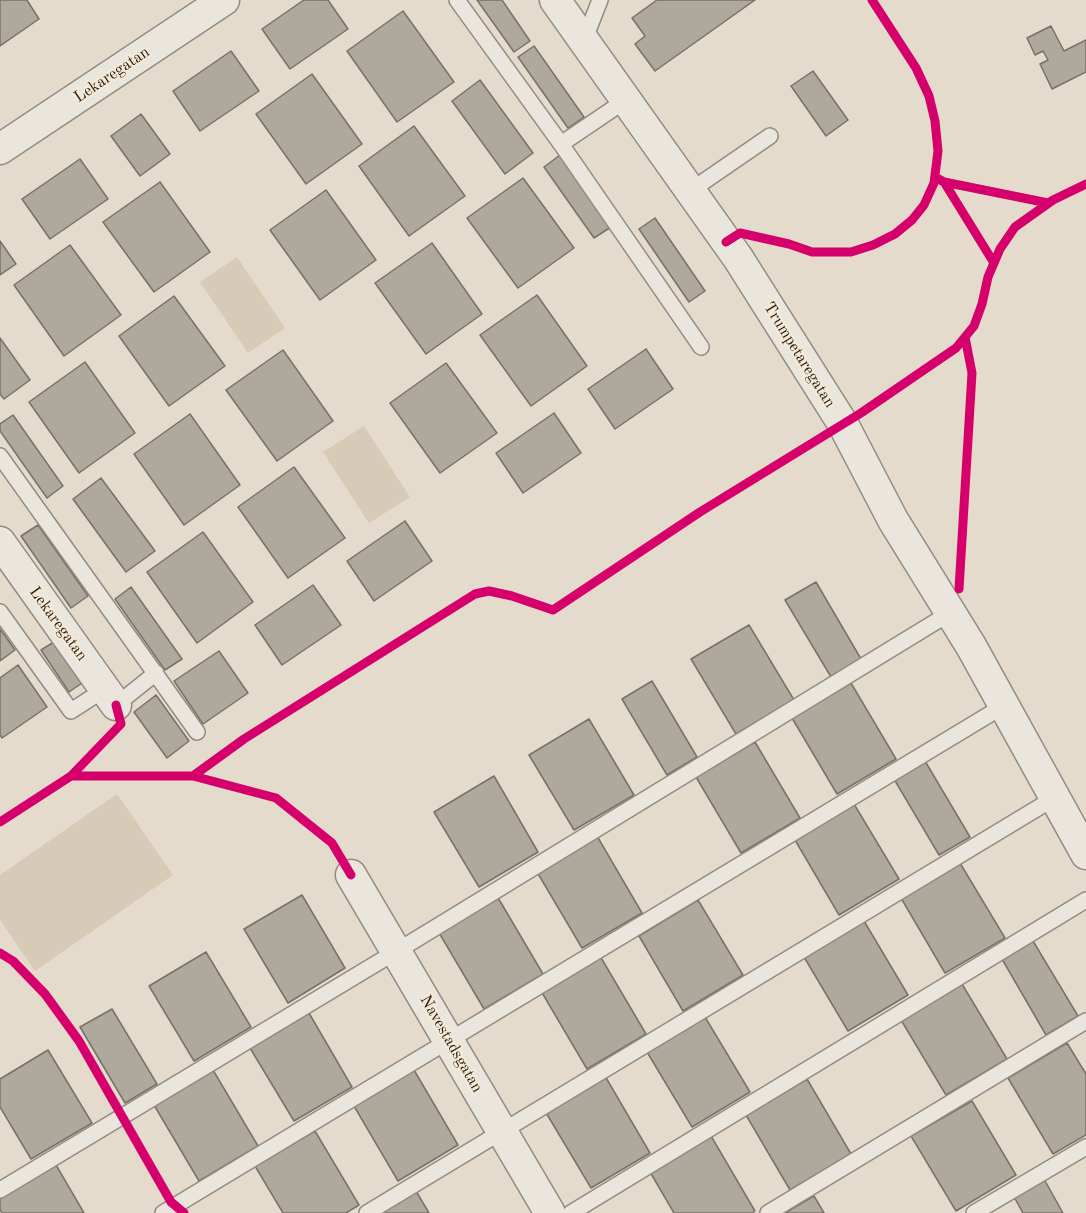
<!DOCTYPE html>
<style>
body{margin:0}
canvas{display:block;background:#e4dbcc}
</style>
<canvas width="1086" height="1213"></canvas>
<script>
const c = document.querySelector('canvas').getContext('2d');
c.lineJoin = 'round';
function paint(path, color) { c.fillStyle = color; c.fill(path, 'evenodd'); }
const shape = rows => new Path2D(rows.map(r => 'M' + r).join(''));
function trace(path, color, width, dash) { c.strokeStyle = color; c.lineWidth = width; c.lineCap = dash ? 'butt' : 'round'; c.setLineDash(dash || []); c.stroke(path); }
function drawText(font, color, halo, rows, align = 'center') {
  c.font = font + ' "Old Standard TT",serif'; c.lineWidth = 4.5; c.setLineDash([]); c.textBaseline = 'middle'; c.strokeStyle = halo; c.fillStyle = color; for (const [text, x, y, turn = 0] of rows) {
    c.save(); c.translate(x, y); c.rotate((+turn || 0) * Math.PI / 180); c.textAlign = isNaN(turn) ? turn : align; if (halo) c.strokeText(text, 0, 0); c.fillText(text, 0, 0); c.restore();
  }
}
const green = shape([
 [237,257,285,328,248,353,200,282],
 [364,426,410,497,369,523,323,452],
 [117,794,173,875,35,971,0,920,0,875]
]);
const building = shape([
 [0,0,27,0,39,19,0,46,0,0],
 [304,0,328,0,348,29,290,69,262,29,304,0],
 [477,0,502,0,530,41,514,52,477,0],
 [657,0,755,0,655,71,635,44,645,36,632,18,657,0],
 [403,11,454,82,397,122,347,51,403,11],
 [1051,26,1064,51,1086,40,1086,72,1052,89,1040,64,1048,60,1043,51,1035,55,1027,38,1051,26],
 [534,46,584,117,568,128,518,57,534,46],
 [231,51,259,91,200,131,173,91,231,51],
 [813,71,848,120,826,136,791,86,813,71],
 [312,74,362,144,306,184,256,114,312,74],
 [480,80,533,153,505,174,452,101,480,80],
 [141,114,170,154,140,176,111,136,141,114],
 [414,126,465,196,409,236,359,166,414,126],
 [560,155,611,227,594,238,544,167,560,155],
 [80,159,108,199,50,239,22,199,80,159],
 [523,178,574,248,518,288,467,218,523,178],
 [160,182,210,252,154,292,103,222,160,182],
 [326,190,376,260,320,300,270,230,326,190],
 [655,218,705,291,689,302,639,229,655,218],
 [0,241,16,264,0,275,0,241],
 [432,243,482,314,426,354,375,283,432,243],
 [70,245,121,315,64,356,14,285,70,245],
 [537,295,587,366,531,406,480,335,537,295],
 [174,296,225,366,169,406,119,336,174,296],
 [0,338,30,380,4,399,0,394,0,338],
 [646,349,673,389,615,429,588,389,646,349],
 [283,350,333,421,277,461,226,390,283,350],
 [85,362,135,433,79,473,29,402,85,362],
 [446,363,497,433,440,473,390,403,446,363],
 [554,413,581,453,523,493,496,453,554,413],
 [190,414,240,485,184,525,134,454,190,414],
 [13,415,63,486,47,498,0,431,0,424,13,415],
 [294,467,345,538,288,578,238,507,294,467],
 [101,478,155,551,126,572,73,499,101,478],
 [405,521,432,561,374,601,347,561,405,521],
 [38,525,88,596,71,608,21,536,38,525],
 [203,532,253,602,197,643,147,572,203,532],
 [816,582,861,659,831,677,785,600,816,582],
 [313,585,341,625,282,665,255,625,313,585],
 [131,587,182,659,165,670,115,599,131,587],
 [749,625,794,700,736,734,691,659,749,625],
 [0,629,15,650,0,661,0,629],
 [57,640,85,681,69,692,41,650,57,640],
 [219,651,248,693,203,724,174,681,219,651],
 [18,665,47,707,2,738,0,735,0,678,18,665],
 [652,681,697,757,667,775,622,699,652,681],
 [851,683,896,759,837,794,792,718,851,683],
 [156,695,189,741,167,758,134,712,156,695],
 [589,719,634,795,574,830,529,755,589,719],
 [755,742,800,818,741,853,696,777,755,742],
 [925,761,970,837,939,855,894,779,925,761],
 [494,776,538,852,479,887,434,812,494,776],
 [854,804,899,879,839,915,795,840,854,804],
 [597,836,642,913,582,948,537,872,597,836],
 [960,863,1005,938,945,973,901,898,960,863],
 [302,895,345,968,288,1003,244,929,302,895],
 [497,896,543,974,484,1009,438,931,497,896],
 [698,900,743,975,683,1011,639,936,698,900],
 [864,921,908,995,848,1031,804,957,864,921],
 [1033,941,1078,1016,1046,1035,1002,959,1033,941],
 [206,952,251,1027,194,1061,149,986,206,952],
 [600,956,646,1034,587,1069,541,991,600,956],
 [962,984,1007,1059,946,1095,901,1020,962,984],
 [112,1009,157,1084,125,1103,80,1027,112,1009],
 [309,1013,352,1087,294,1121,250,1048,309,1013],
 [705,1017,750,1092,692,1127,647,1052,705,1017],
 [1067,1043,1086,1074,1086,1135,1053,1154,1008,1078,1067,1043],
 [48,1050,92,1123,31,1159,0,1107,0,1079,48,1050],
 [213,1070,258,1146,199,1181,154,1105,213,1070],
 [414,1070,458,1145,398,1181,354,1106,414,1070],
 [605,1076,650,1153,591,1188,545,1111,605,1076],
 [807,1079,851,1154,790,1190,746,1115,807,1079],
 [972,1101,1016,1175,956,1211,911,1136,972,1101],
 [315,1131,359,1205,346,1213,283,1213,255,1166,315,1131],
 [711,1136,755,1211,752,1213,674,1213,650,1172,711,1136],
 [56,1165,84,1213,2,1213,0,1209,0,1198,56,1165],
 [1044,1179,1063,1213,1023,1213,1014,1197,1044,1179],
 [416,1191,429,1213,379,1213,416,1191],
 [814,1196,824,1213,785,1213,814,1196]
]);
const service = shape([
 [457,0,561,144,626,100],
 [584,41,600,0],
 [561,144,701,347],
 [690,191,770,136],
 [0,456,197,732],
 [0,612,71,711,105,689],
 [116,705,156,673],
 [0,1190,397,951,950,613],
 [163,1213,1005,705],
 [367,1213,1056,797],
 [571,1213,1086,900],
 [768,1213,1086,1021],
 [974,1213,1086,1147]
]);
const minor = shape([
 [555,0,738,258,843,424,893,520,971,646,1086,854],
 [0,149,224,0],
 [0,542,116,705],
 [351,875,550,1213]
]);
const cycleway = shape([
 [935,177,944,182,1048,203],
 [944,182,994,263],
 [726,242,740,233,789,244,812,252,851,252,873,245,895,234,912,220,924,205,934,183,938,151,935,121,929,96,916,68,872,0],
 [959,589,972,373,965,337],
 [71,776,121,724,116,705],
 [193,776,276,798,332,843,351,875],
 [0,822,71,776,193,776,244,739,475,594,489,591,512,596,553,610,700,512,861,413,956,348,974,326,982,304,988,277,1000,249,1015,227,1053,200,1086,184],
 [0,953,13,961,45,994,79,1041,171,1202,184,1213]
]);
const streetNames = [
 ["Lekaregatan",112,75,-34],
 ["Trumpetaregatan",799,355,58],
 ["Lekaregatan",58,624,54],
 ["Navestadsgatan",451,1044,60]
];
paint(green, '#d7cab6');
paint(building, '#afa89d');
trace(building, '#787168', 1.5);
trace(service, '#938b82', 18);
trace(minor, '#938b82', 33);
trace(service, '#eae5dd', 15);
trace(minor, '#eae5dd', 30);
trace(cycleway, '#d6006c', 9);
drawText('16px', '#27180f', '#f4ead7', streetNames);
</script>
